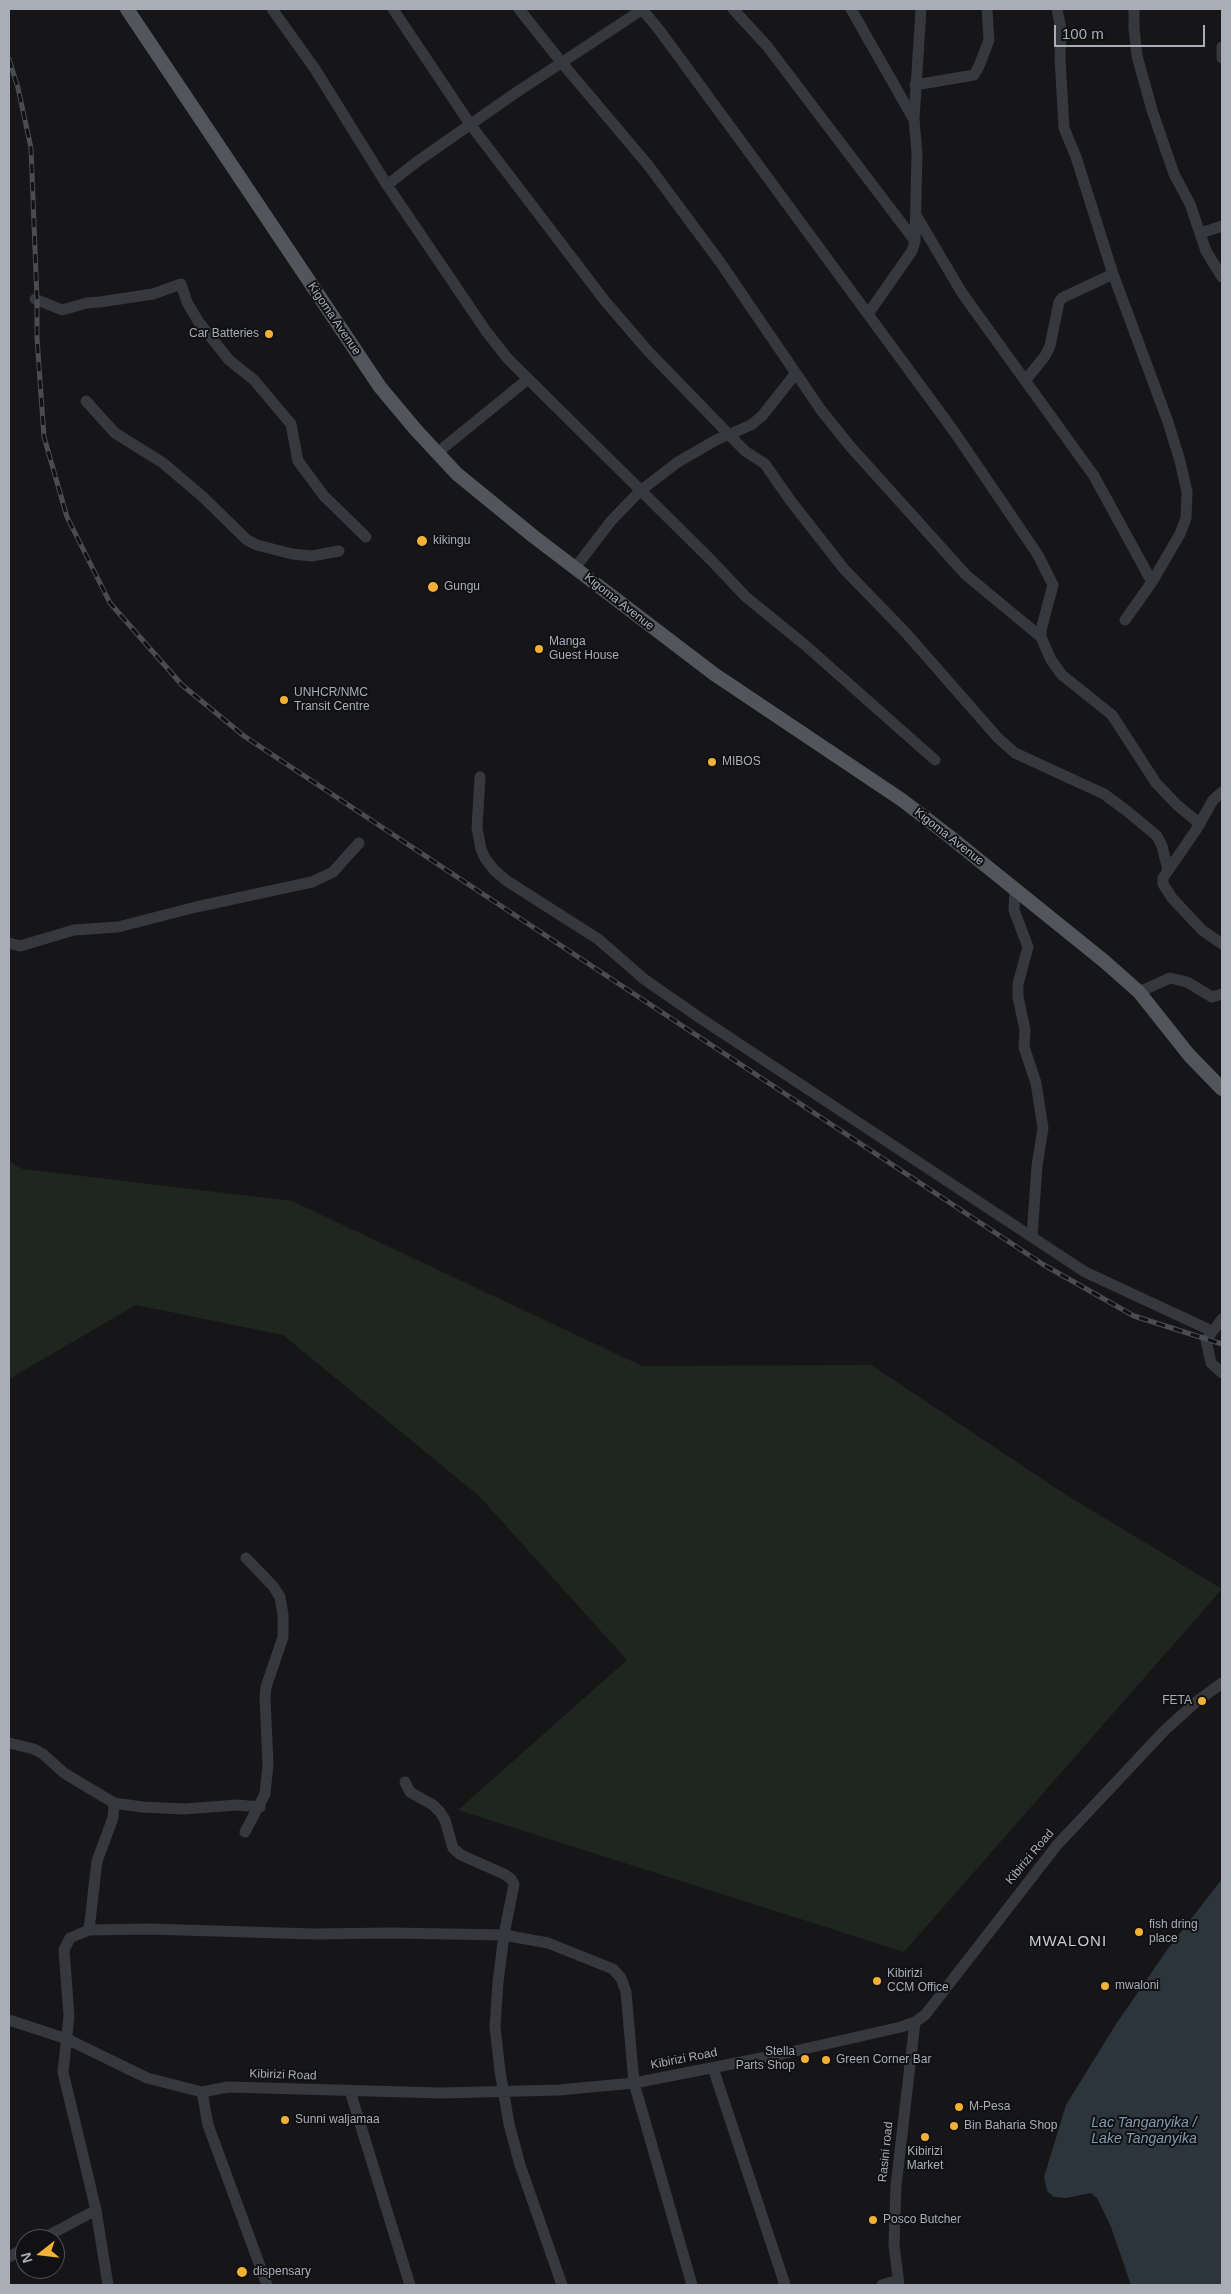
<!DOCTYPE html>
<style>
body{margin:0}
#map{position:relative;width:1231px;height:2294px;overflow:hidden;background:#161618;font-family:Arial,sans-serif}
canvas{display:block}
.frame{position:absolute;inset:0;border:10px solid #a8adb8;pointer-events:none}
.north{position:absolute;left:15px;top:2229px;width:50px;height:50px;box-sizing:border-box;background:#111113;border:1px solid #4d4f55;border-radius:50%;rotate:254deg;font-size:14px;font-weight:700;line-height:20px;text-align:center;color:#a8adb8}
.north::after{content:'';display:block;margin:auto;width:18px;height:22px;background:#f2b134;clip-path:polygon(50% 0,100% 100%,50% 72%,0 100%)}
.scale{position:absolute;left:1054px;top:25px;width:151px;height:22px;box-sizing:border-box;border:2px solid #a8adb8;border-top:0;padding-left:6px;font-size:15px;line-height:18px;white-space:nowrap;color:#a8adb8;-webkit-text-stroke:4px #111113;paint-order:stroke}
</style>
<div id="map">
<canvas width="1231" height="2294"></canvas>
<div class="frame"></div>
<div class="north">N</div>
<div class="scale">100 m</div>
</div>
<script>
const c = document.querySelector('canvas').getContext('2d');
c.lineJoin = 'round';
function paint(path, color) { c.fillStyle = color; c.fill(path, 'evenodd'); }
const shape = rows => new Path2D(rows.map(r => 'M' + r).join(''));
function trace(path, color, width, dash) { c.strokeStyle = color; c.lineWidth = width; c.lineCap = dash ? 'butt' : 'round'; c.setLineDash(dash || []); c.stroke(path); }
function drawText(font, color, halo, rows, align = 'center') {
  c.font = font + ' Arial,sans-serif'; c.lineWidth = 4; c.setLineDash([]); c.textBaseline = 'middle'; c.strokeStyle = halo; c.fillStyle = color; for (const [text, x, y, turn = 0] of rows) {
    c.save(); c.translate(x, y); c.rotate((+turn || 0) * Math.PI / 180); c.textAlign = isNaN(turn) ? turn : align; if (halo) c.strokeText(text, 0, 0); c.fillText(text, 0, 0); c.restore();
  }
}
const green = shape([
 [9,1161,23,1169,292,1201,642,1366,871,1365,1063,1493,1222,1589,904,1952,458,1810,627,1660,479,1496,283,1335,136,1305,9,1379]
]);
const water = shape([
 [1222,1879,1222,2285,1131,2285,1111,2227,1097,2198,1091,2193,1066,2198,1054,2197,1047,2191,1044,2177,1066,2105,1116,2024,1167,1950]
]);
const minor = shape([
 [272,9,315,69,387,185,486,331,508,359,711,560,746,597,805,645,935,760],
 [393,9,470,124,605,301,648,351,745,451,765,464,790,500,844,569,906,633,998,738,1015,753,1104,794,1127,811,1157,836,1162,846,1168,870],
 [519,9,562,63,648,165,720,262,821,410,849,445,966,575,1041,637],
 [642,9,660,31,953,430,1038,555,1053,585,1041,630,1041,637,1051,660,1062,675,1112,715,1156,783,1177,805,1200,824],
 [733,9,767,46,915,241],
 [851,9,913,118],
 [1057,9,1061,29,1060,58,1064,128,1076,157,1113,274,1168,422,1180,461,1187,492,1186,518,1180,534,1152,582,1125,620],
 [1134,9,1134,28,1137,56,1152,110,1174,174,1190,204,1206,251,1222,277],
 [1222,47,1222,58],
 [915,85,974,75,979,66,989,40,987,9],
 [387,185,418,161,514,94,643,9],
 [916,215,962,293,1094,476,1152,582],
 [1201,233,1222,226],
 [35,299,62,310,87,303,100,302,153,294,181,284,187,302,198,321,229,360,254,380,291,424,298,461,324,496,366,537],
 [868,314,912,251,915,241,917,154,914,119,921,9],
 [1025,381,1045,356,1050,346,1059,302,1062,298,1113,274],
 [86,401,115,433,163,463,203,497,247,540,257,545,292,554,312,556,339,551],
 [437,453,528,379],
 [575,568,611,521,640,491,678,462,716,440,751,425,762,416,796,373],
 [480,777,477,828,481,849,485,858,494,870,507,881,598,939,644,979,700,1018,1085,1272,1212,1331],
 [1222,792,1213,800,1196,830,1163,878,1163,884,1172,898,1202,930,1222,944],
 [1015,889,1014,910,1028,947,1018,984,1018,997,1025,1030,1024,1047,1036,1083,1043,1128,1037,1166,1032,1237],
 [9,943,20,946,74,930,118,927,196,907,312,882,333,872,359,843],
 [1139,992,1170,978,1187,982,1212,997,1222,994],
 [1222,1319,1206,1340,1211,1363,1222,1373],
 [9,1743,34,1749,43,1754,64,1773,114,1803,142,1807,184,1809,237,1805,260,1807],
 [405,1782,410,1792,433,1805,440,1812,445,1820,453,1848,461,1855,504,1874,511,1879,514,1884,504,1935,498,1982,495,2027,500,2071,509,2124,520,2165,562,2285],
 [245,1832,265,1794,268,1765,265,1698,266,1687,283,1637,283,1615,280,1597,273,1586,246,1558],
 [89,1930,149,1929,314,1934,392,1933,504,1935,548,1943,613,1969,621,1978,626,1992,634,2083,692,2285],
 [9,2020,67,2039,147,2078,202,2092,228,2087,442,2093,559,2090,634,2083,782,2054,901,2027,915,2022,925,2015,1057,1845,1165,1730,1196,1702,1222,1683],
 [713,2068,785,2285],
 [350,2091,410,2285],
 [202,2092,208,2125,267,2285],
 [42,2239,96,2210],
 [9,2257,25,2248],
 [108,2285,96,2210,63,2072,69,2016,64,1950,70,1938,89,1930,97,1861,113,1818,114,1803],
 [882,2285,898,2280],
 [899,2285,894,2245,896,2186,915,2022]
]);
const major = shape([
 [127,9,380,387,416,430,457,474,533,536,714,674,902,800,949,836,1104,961,1139,992,1189,1055,1222,1089]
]);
const rail = shape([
 [9,59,18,88,31,148,37,300,37,338,44,437,67,517,110,603,182,685,244,736,1044,1265,1134,1316,1222,1344]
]);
const markers = [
 [269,334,5,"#f2b134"],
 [422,541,6,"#f2b134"],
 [433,587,6,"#f2b134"],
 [539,649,5,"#f2b134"],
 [284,700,5,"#f2b134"],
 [712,762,5,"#f2b134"],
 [1202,1701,5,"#f2b134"],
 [1139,1932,5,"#f2b134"],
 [877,1981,5,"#f2b134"],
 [1105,1986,5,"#f2b134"],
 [805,2059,5,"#f2b134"],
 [826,2060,5,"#f2b134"],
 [959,2107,5,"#f2b134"],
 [285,2120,5,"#f2b134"],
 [954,2126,5,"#f2b134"],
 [925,2137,5,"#f2b134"],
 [873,2220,5,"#f2b134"],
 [242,2272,6,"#f2b134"]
];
const streetNames = [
 ["Kigoma Avenue",334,319,56],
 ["Kigoma Avenue",619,602,38],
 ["Kigoma Avenue",949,837,38],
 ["Kibirizi Road",1030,1857,-50],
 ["Kibirizi Road",684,2059,-11],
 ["Kibirizi Road",283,2075,2],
 ["Rasini road",886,2152,-84]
];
const poiNames = [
 ["Car Batteries",259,334,"right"],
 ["kikingu",433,541],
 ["Gungu",444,587],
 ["Manga",549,642],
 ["Guest House",549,656],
 ["UNHCR/NMC",294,693],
 ["Transit Centre",294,707],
 ["MIBOS",722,762],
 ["FETA",1192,1701,"right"],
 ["fish dring",1149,1925],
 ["place",1149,1939],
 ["Kibirizi",887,1974],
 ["CCM Office",887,1988],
 ["mwaloni",1115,1986],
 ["Stella",795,2052,"right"],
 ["Parts Shop",795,2066,"right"],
 ["Green Corner Bar",836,2060],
 ["M-Pesa",969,2107],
 ["Sunni waljamaa",295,2120],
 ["Bin Baharia Shop",964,2126],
 ["Kibirizi",925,2152,"center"],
 ["Market",925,2166,"center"],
 ["Posco Butcher",883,2220],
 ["dispensary",253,2272]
];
const waterNames = [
 ["Lac Tanganyika /",1144,2123],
 ["Lake Tanganyika",1144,2139]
];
const quarterNames = [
 ["MWALONI",1068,1942]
];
paint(green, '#1e261f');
paint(water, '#2c353c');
trace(minor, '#37383d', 11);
trace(major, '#53555c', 14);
trace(rail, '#4a4c52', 5);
trace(rail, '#111113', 3, [9]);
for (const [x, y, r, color] of markers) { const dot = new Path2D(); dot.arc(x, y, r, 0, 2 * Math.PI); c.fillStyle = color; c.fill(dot); trace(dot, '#111113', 2); }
drawText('12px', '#a8adb8', '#111113', streetNames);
drawText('12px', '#a8adb8', '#111113', poiNames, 'left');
drawText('italic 14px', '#7f9bb3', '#111113', waterNames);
c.letterSpacing = '1px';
drawText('15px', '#c9ccd4', '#111113', quarterNames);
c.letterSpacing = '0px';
</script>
